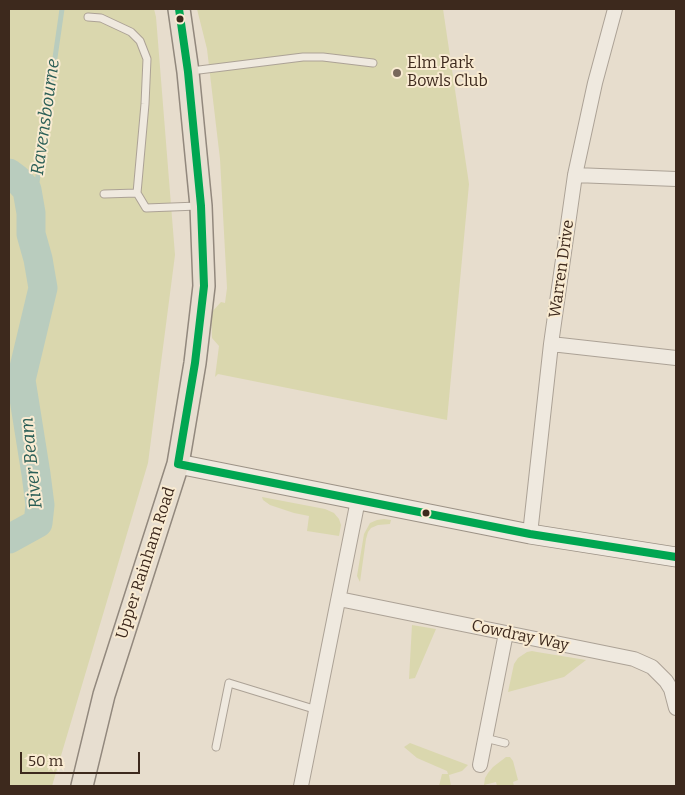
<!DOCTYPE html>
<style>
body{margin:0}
#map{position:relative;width:685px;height:795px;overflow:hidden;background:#e7ddcd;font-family:Bitter,serif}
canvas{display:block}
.frame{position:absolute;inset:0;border:10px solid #3d291d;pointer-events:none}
.scale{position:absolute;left:20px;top:752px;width:120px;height:22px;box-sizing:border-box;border:2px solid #3d291d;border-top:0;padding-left:6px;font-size:15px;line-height:18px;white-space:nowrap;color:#3d291d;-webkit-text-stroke:4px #f9ebd2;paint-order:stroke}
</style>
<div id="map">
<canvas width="685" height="795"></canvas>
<div class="frame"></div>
<div class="scale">50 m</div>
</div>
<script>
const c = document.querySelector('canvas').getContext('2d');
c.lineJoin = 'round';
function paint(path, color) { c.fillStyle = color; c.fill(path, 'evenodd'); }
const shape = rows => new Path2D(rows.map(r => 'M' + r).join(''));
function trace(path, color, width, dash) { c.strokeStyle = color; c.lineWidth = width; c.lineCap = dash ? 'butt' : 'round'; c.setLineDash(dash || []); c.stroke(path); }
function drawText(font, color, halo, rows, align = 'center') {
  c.font = font + ' Bitter,serif'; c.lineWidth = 4; c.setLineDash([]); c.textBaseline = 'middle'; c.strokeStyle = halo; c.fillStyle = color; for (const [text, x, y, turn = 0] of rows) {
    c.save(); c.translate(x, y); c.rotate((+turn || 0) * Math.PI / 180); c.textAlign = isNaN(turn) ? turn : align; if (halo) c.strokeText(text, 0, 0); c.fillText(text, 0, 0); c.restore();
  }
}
const green = shape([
 [9,9,154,9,156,17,175,255,148,463,52,786,9,786],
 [197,9,443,9,469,184,447,420,218,374,215,377,219,346,212,338,211,313,221,302,225,303,227,288,220,159,207,49],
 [262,497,325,509,334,513,339,519,341,525,339,536,307,531,309,516,294,513,270,505,263,500],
 [384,519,391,520,390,524,378,525,371,528,368,532,366,539,360,582,357,576,364,534,370,523,377,520],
 [412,625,436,629,415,678,409,679],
 [532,651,537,652,586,660,564,677,508,692,514,664,518,658,527,652],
 [410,743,468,765,462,771,449,775,451,786,439,786,442,774,448,774,447,771,417,758,404,747],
 [506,757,510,757,513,761,518,780,513,782,514,786,497,786,496,782,484,785,485,778,488,773,493,767]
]);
const stream = shape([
 [31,224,62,9]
]);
const river = shape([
 [9,173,17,179,27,190,31,213,31,234,38,259,43,288,21,380,36,474,40,505,38,523,9,539]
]);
const lane = shape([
 [88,17,101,18,131,32,140,41,147,59,145,104,137,193,146,208,198,206],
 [191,71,303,57,323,57,373,63],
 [104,194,137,193],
 [485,738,505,743],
 [216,747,229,683,317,710]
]);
const street = shape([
 [575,175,676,179],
 [551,344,676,358],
 [530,534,551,344,575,175,595,83,615,9],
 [339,599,634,659,652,667,666,681,671,689,676,708],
 [480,765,506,633],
 [301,786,358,500]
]);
const secondary = shape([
 [178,464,530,534,676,557]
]);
const primary = shape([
 [82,786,104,695,178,464,195,363,204,286,201,206,188,72,179,9]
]);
const bus1 = shape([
 [178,464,530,534,676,557],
 [178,464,195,363,204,286,201,206,188,72,179,9]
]);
const markers = [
 [180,19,4.5,"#3d291d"],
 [397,73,5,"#78685b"],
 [426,513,4.5,"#3d291d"]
];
const poiNames = [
 ["Elm Park",407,64],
 ["Bowls Club",407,82]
];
const streetNames = [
 ["Warren Drive",562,269,-82],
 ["Upper Rainham Road",146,563,-72],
 ["Cowdray Way",520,636,12]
];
const waterNames = [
 ["Ravensbourne",46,117,-82],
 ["River Beam",32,463,-96]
];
paint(green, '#dad7ae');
trace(stream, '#b9ccbe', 5);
trace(river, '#b9ccbe', 29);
trace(lane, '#aca296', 9);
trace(street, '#aca296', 16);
trace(secondary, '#9c9286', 21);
trace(primary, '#92887d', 24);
trace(lane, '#efe9df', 7);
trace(street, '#efe9df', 14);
trace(secondary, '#efe9df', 19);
trace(primary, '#e7ded0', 21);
trace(bus1, '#00a651', 8);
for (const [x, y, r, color] of markers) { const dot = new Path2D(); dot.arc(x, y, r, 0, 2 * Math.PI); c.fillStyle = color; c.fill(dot); trace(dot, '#f9ebd2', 2); }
drawText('16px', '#3d291d', '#f9ebd2', poiNames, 'left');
drawText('16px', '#3d291d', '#f9ebd2', streetNames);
drawText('italic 18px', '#2a5e56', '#f9ebd2', waterNames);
</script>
